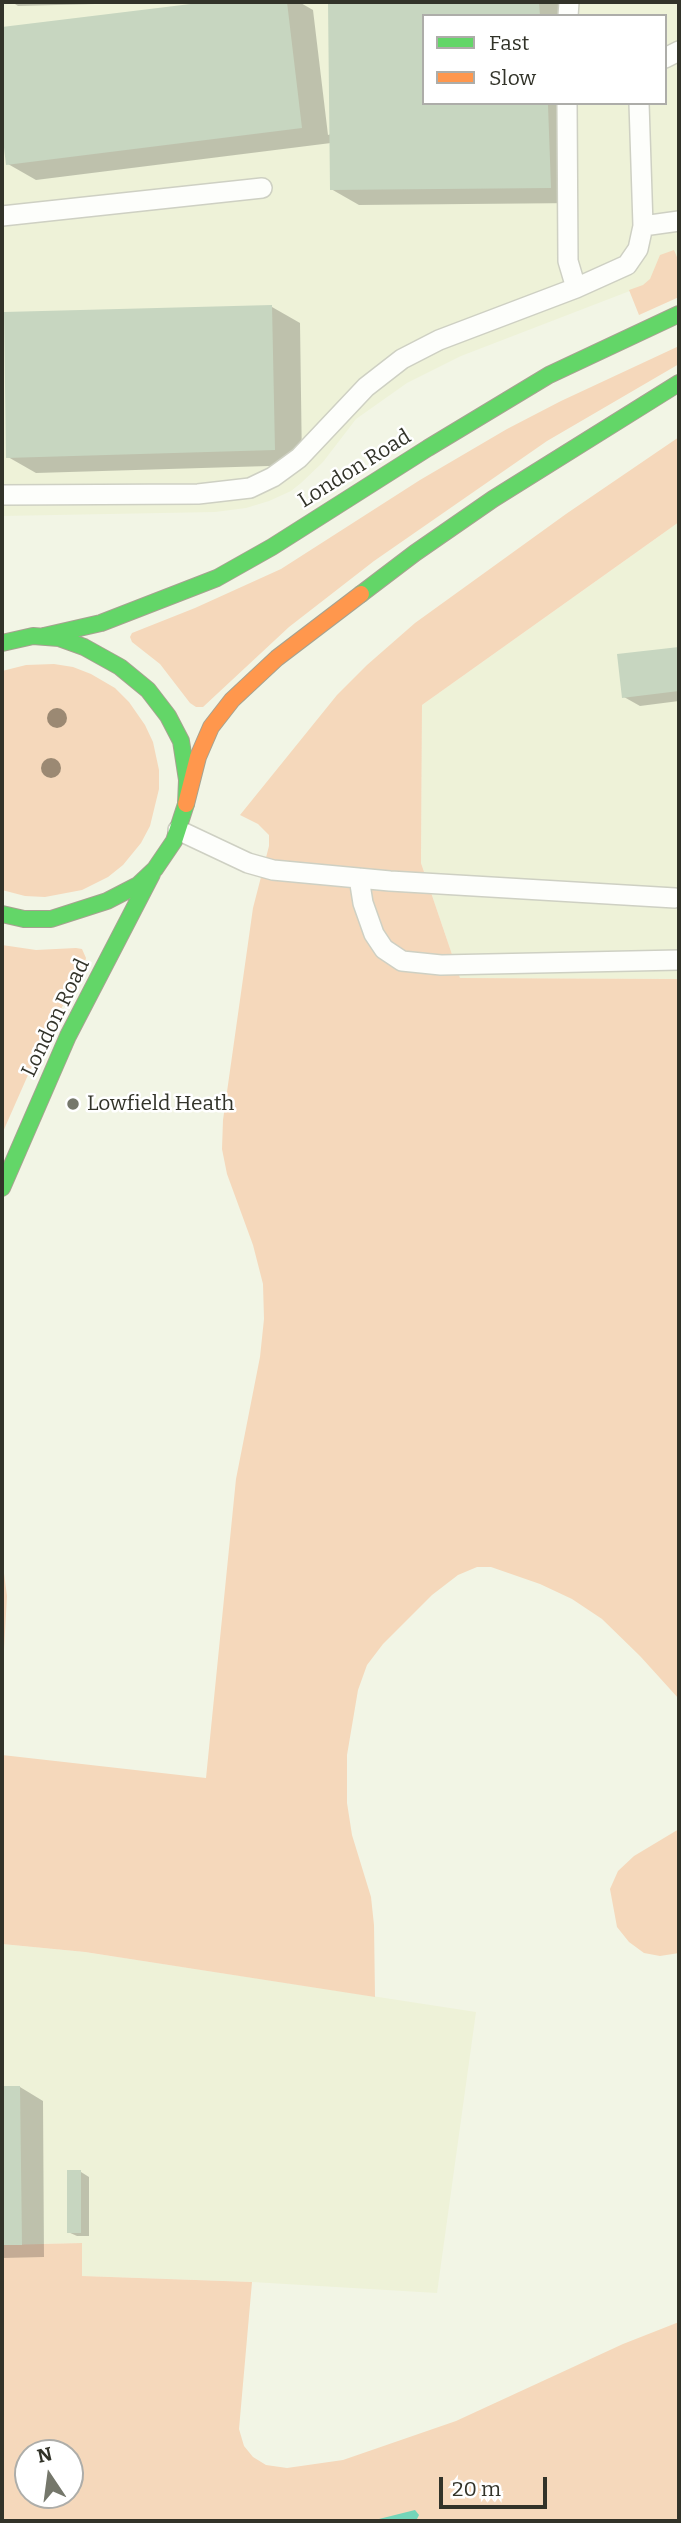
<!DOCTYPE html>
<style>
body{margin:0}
#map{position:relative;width:681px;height:2523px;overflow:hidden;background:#f2f5e5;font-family:Bitter,serif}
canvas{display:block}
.frame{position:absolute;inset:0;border:4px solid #323329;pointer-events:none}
.legend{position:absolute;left:422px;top:14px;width:245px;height:91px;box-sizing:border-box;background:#fff;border:2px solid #adada9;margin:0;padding:9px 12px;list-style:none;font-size:21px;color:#323329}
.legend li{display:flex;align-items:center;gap:14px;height:35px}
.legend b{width:35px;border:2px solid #adada9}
.north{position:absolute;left:14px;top:2439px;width:70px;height:70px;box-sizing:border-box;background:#fff;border:2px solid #adada9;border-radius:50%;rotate:347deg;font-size:19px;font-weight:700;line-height:28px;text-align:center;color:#323329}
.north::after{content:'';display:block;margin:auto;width:24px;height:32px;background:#75776b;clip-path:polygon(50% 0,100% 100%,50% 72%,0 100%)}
.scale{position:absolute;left:439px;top:2477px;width:108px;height:32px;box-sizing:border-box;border:4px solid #323329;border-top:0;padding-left:9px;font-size:21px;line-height:24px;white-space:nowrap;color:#323329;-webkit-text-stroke:5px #fff;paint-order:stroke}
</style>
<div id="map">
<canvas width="681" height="2523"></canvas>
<div class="frame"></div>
<ul class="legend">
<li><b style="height:9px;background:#63d668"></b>Fast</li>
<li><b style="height:9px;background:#ff974d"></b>Slow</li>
</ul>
<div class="north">N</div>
<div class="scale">20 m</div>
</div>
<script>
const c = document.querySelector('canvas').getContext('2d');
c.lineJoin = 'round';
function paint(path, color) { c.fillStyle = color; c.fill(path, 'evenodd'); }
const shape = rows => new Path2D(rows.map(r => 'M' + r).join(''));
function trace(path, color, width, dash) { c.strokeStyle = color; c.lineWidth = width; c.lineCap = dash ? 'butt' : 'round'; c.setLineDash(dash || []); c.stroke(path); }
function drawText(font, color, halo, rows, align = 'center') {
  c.font = font + ' Bitter,serif'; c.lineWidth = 5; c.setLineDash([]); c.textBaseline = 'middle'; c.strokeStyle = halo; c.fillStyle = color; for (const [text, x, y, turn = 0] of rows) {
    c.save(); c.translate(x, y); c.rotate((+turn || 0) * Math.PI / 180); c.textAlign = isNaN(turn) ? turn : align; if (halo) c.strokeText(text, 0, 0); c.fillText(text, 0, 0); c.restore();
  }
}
const built = shape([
 [2,2,679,2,679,272,461,356,407,383,356,419,323,462,301,483,291,491,269,501,246,508,215,512,2,516],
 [424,16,665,16,665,103,424,103],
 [679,522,679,979,460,978,421,863,422,705],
 [2,1944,85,1952,476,2012,437,2293,252,2282,81,2276,82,2243,2,2245]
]);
const green = shape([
 [674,250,679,262,679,297,639,315,629,290,643,285,650,279,660,255],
 [679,346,679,364,547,441,374,561,289,627,203,707,196,707,190,703,160,664,132,642,130,637,132,633,195,608,281,569,420,480,507,429,561,401],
 [679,437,679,522,422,705,421,863,460,978,679,979,679,1699,640,1656,602,1619,572,1599,540,1584,491,1567,477,1567,458,1575,432,1595,383,1644,367,1665,358,1690,347,1755,347,1803,352,1835,371,1897,374,1925,375,1997,85,1952,2,1944,2,1755,206,1778,236,1479,260,1357,264,1319,263,1284,253,1245,227,1174,222,1149,223,1120,253,908,269,846,269,835,258,824,240,815,337,695,367,665,415,623,566,514],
 [54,664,73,667,91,674,115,688,129,702,145,725,153,742,159,770,159,789,150,826,141,843,123,865,108,877,82,890,45,897,25,896,2,890,2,671,26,665],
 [2,945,36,950,76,948,82,949,86,958,84,966,39,1050,2,1134],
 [2,1558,7,1596,2,1685],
 [679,1829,679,1953,660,1956,644,1953,629,1942,617,1927,610,1889,618,1871,634,1856],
 [82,2243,82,2276,252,2282,239,2429,244,2446,253,2457,266,2465,287,2468,343,2460,456,2421,623,2344,679,2322,679,2521,2,2521,2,2245],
 [28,2453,70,2453,70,2495,28,2495]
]);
const water = shape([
 [415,2510,419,2515,416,2521,371,2521]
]);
const shadow = shape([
 [12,2,95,2,95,4,18,6],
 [221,2,299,2,313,10,328,135,331,134,330,2,566,2,567,16,424,16,424,103,569,103,576,123,578,203,359,205,331,189,331,143,36,180,8,164,2,115,2,29],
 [272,307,300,323,302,465,36,473,8,457],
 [678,649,679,701,640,706,624,697],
 [20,2087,43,2101,44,2257,2,2258,2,2088],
 [81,2172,89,2177,89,2236,77,2236,68,2232]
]);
const building = shape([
 [207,2,287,2,302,128,6,165,2,130,2,27],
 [328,2,539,2,540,16,424,16,424,103,542,103,548,105,551,188,330,190],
 [272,305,275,450,6,458,4,312],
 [679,647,679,691,622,698,617,654],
 [2,2086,20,2086,22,2245,2,2245],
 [67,2170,81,2170,81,2233,67,2233]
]);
const lane = shape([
 [568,16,569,2],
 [665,58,679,51],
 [567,103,568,261,576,288],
 [2,216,262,188],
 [643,226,679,221],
 [2,495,198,494,250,488,273,477,299,458,366,387,402,359,439,340,576,288,627,265,638,249,643,226,639,103],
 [178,830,248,863,273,870,390,881,675,898],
 [359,878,363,903,374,934,384,949,402,961,441,965,679,960]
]);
const fast = shape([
 [361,594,415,553,493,499,679,383],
 [44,636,101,623,217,578,272,547,428,448,549,375,679,314],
 [2,643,33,636,59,638,84,647,120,667,148,690,168,716,181,741,187,780,186,804,174,841,155,869,138,885,107,901,51,919,24,919,2,914],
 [2,1188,68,1036,152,874]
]);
const slow = shape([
 [186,804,198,757,211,727,232,700,277,658,361,594]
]);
const trees = [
 [57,718],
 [51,768]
];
const markers = [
 [73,1104,7,"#75776b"]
];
const streetNames = [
 ["London Road",355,469,-32],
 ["London Road",56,1018,-64]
];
const poiNames = [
 ["Lowfield Heath",87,1104]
];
paint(built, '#eef2d8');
paint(green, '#f5d8bb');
paint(water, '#73d5b9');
paint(shadow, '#0003');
paint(building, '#c7d6c0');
trace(lane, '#ced0c3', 22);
trace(fast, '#a6a290', 18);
trace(slow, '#a6a290', 18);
trace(lane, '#fdfefb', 19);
trace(fast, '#63d668', 16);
trace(slow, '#ff974d', 16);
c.fillStyle = '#9b8973';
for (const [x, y] of trees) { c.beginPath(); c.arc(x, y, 10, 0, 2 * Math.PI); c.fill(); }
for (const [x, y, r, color] of markers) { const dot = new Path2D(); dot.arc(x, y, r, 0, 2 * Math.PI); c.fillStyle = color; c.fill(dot); trace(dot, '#fff', 2.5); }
drawText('21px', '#323329', '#fff', streetNames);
drawText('21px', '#323329', '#fff', poiNames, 'left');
</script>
